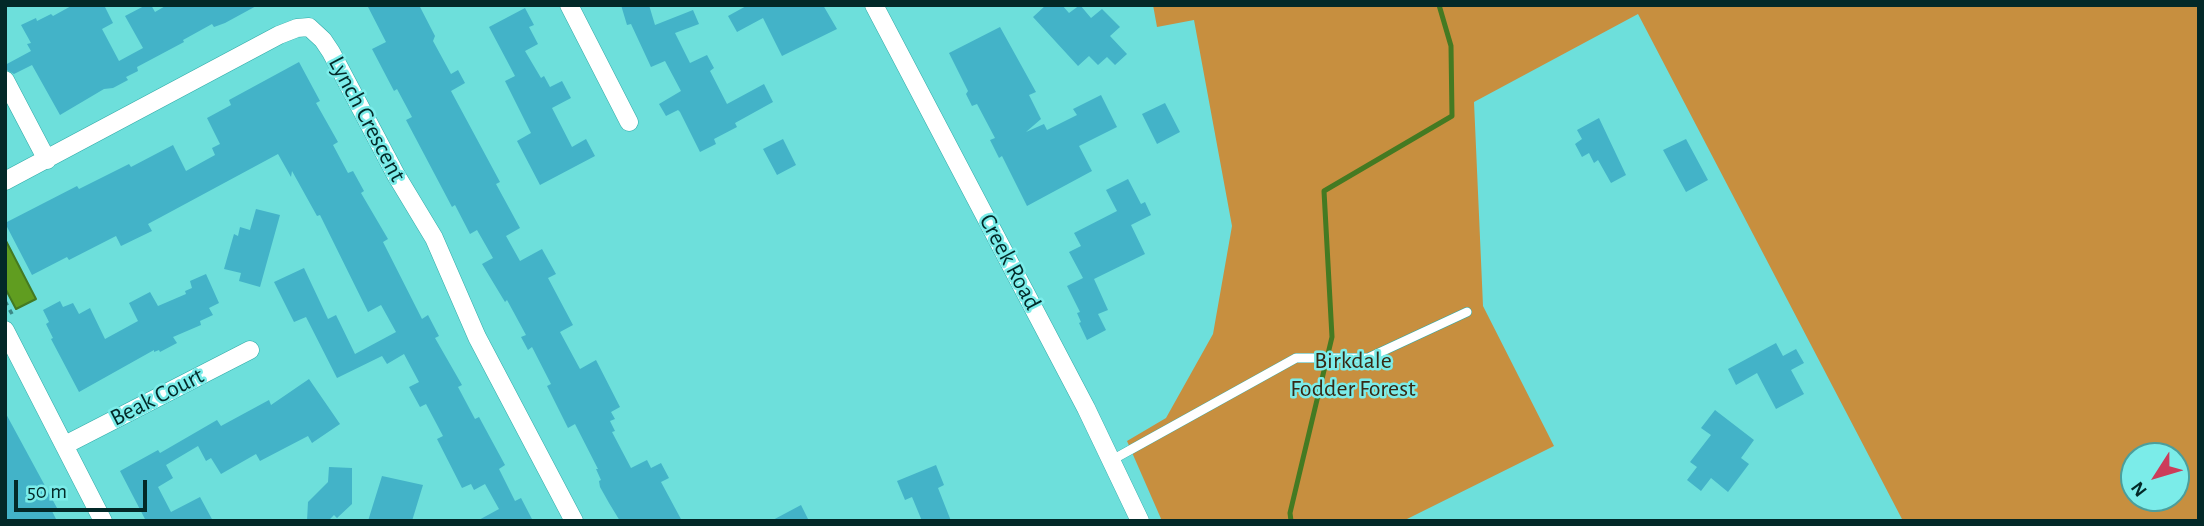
<!DOCTYPE html>
<style>
body{margin:0}
#map{position:relative;width:2204px;height:526px;overflow:hidden;background:#6ddfdb;font-family:"Alegreya Sans",sans-serif}
canvas{display:block}
.frame{position:absolute;inset:0;border:7px solid #032928;pointer-events:none}
.north{position:absolute;left:2120px;top:442px;width:70px;height:70px;box-sizing:border-box;background:#7bece9;border:2px solid #4b9e9c;border-radius:50%;rotate:233deg;font-size:19px;font-weight:700;line-height:28px;text-align:center;color:#032928}
.north::after{content:'';display:block;margin:auto;width:24px;height:32px;background:#cc3c5a;clip-path:polygon(50% 0,100% 100%,50% 72%,0 100%)}
.scale{position:absolute;left:14px;top:480px;width:133px;height:32px;box-sizing:border-box;border:4px solid #032928;border-top:0;padding-left:9px;font-size:21px;line-height:24px;white-space:nowrap;color:#032928;-webkit-text-stroke:5px #7bece9;paint-order:stroke}
</style>
<div id="map">
<canvas width="2204" height="526"></canvas>
<div class="frame"></div>
<div class="north">N</div>
<div class="scale">50 m</div>
</div>
<script>
const c = document.querySelector('canvas').getContext('2d');
c.lineJoin = 'round';
function paint(path, color) { c.fillStyle = color; c.fill(path, 'evenodd'); }
const shape = rows => new Path2D(rows.map(r => 'M' + r).join(''));
function trace(path, color, width, dash) { c.strokeStyle = color; c.lineWidth = width; c.lineCap = dash ? 'butt' : 'round'; c.setLineDash(dash || []); c.stroke(path); }
function drawText(font, color, halo, rows, align = 'center') {
  c.font = font + ' "Alegreya Sans",sans-serif'; c.lineWidth = 5; c.setLineDash([]); c.textBaseline = 'middle'; c.strokeStyle = halo; c.fillStyle = color; for (const [text, x, y, turn = 0] of rows) {
    c.save(); c.translate(x, y); c.rotate((+turn || 0) * Math.PI / 180); c.textAlign = isNaN(turn) ? turn : align; if (halo) c.strokeText(text, 0, 0); c.fillText(text, 0, 0); c.restore();
  }
}
const green = shape([
 [1153,5,2199,5,2199,521,1903,521,1638,14,1474,102,1483,306,1554,446,1403,521,1162,521,1127,441,1166,418,1213,334,1232,226,1194,20,1157,27],
 [2134,456,2176,456,2176,498,2134,498]
]);
const water = shape([
 [5,239,36,299,16,309,5,288,5,239]
]);
const stream = shape([
 [1291,521,1290,513,1332,337,1324,191,1452,116,1451,46,1439,5]
]);
const building = shape([
 [73,5,104,5,113,23,102,29,119,61,143,48,125,16,146,5,151,5,155,12,167,5,258,5,225,23,214,27,212,24,183,40,184,42,137,67,138,71,126,77,128,80,113,88,104,89,60,115,32,65,14,74,5,69,5,65,31,51,27,44,31,43,21,25,36,18,37,21,51,14,53,16],
 [367,5,419,5,435,36,433,41,451,74,458,70,465,83,451,91,500,182,496,184,520,228,506,236,520,261,542,249,556,274,548,278,573,325,560,332,580,369,596,360,620,407,611,412,615,419,610,421,615,431,612,432,631,468,647,460,651,468,661,463,669,478,661,482,682,521,620,521,609,503,600,487,599,481,601,480,596,469,598,469,575,424,568,428,547,386,551,384,532,347,528,350,521,337,526,335,507,300,505,302,482,264,493,258,477,230,470,234,455,205,452,207,406,120,412,117,397,89,394,91,372,49,386,42],
 [621,5,649,5,655,25,693,10,699,24,675,33,690,63,707,55,714,68,710,71,727,104,764,84,773,102,735,123,737,127,714,139,716,144,700,152,680,112,678,110,666,116,659,104,681,91,665,61,651,67,631,24,627,25],
 [748,5,823,5,837,29,782,56,763,18,737,32,728,16],
 [1046,5,1062,5,1069,13,1080,5,1091,18,1102,9,1120,27,1110,36,1127,54,1115,65,1107,57,1098,65,1089,56,1078,66,1033,17],
 [525,8,534,25,529,27,538,44,525,51,541,78,544,76,550,87,562,81,571,98,552,108,572,147,586,139,595,156,540,185,517,141,531,133,505,81,515,76,489,27],
 [1000,27,1036,92,1029,95,1041,119,1026,132,1044,124,1047,130,1077,115,1073,109,1101,95,1117,127,1079,146,1092,171,1027,206,1002,156,999,158,990,140,995,138,977,104,972,106,966,94,968,91,949,53],
 [299,62,320,101,316,103,338,142,333,145,348,173,353,171,364,191,361,193,388,239,383,242,422,319,428,315,439,336,435,338,462,385,458,387,475,419,479,417,505,465,499,469,515,501,521,498,533,521,477,521,499,509,485,484,474,490,471,484,462,488,437,439,443,436,426,404,420,407,409,387,419,382,404,354,387,364,382,356,337,378,306,317,294,322,274,282,304,268,328,319,336,315,355,354,396,332,381,305,368,312,320,215,317,216,292,171,291,177,278,154,148,224,152,231,121,246,116,236,69,260,67,257,32,275,5,223,77,186,79,189,129,164,131,167,173,145,186,171,215,155,212,148,220,144,207,118,231,105,229,100],
 [1165,103,1180,132,1157,144,1142,114],
 [1599,118,1626,175,1611,183,1598,160,1594,163,1589,153,1582,157,1575,144,1582,139,1577,130],
 [783,139,796,165,777,175,763,149],
 [1686,139,1708,180,1686,192,1663,150],
 [1128,179,1141,204,1145,202,1151,215,1131,225,1145,254,1094,279,1108,310,1098,314,1106,330,1087,340,1079,323,1081,322,1077,313,1080,312,1067,286,1083,278,1069,252,1081,246,1074,233,1117,211,1106,190],
 [256,209,280,215,260,287,239,281,241,273,224,269,234,234,238,236,240,227,250,230],
 [206,274,219,303,209,308,213,315,200,321,201,325,173,337,177,343,160,352,159,350,154,352,154,350,79,392,51,339,53,338,46,324,49,322,43,310,60,301,63,307,73,303,79,314,90,308,105,339,138,321,129,303,150,292,158,306,186,294,185,291,192,288,190,281],
 [1776,343,1783,356,1796,349,1804,363,1791,370,1804,394,1776,409,1757,373,1736,385,1728,369],
 [309,379,340,424,312,443,308,436,260,461,256,454,221,474,211,458,206,461,198,446,166,465,173,478,158,487,171,512,200,497,213,521,146,521,120,471,158,450,160,453,217,420,221,426,269,400,271,405],
 [1715,410,1754,440,1741,458,1749,464,1728,492,1711,478,1701,491,1687,480,1697,467,1690,462,1711,435,1701,428],
 [5,412,57,508,52,511,57,521,5,521],
 [936,465,944,485,938,488,951,521,922,521,912,497,905,500,897,481],
 [329,467,352,468,352,504,337,518,334,515,328,521,307,521,308,502,328,482],
 [382,476,423,485,412,521,368,521],
 [801,505,809,521,771,521]
]);
const path = shape([
 [5,301,12,314]
]);
const lane = shape([
 [1112,460,1296,358,1368,358,1467,312]
]);
const street = shape([
 [569,5,629,122],
 [874,5,1086,408,1140,521],
 [5,80,47,160],
 [5,181,279,35,297,28,309,27,323,40,331,52,396,175,434,238,477,337,574,521],
 [5,330,103,521],
 [65,445,250,350]
]);
const streetNames = [
 ["Lynch Crescent",367,119,62],
 ["Creek Road",1010,262,62],
 ["Beak Court",157,397,-27]
];
const parkNames = [
 ["Birkdale",1353,361],
 ["Fodder Forest",1353,389]
];
paint(green, '#c78f3f');
paint(water, '#609d20');
trace(water, '#447a22', 2);
trace(stream, '#447a22', 5);
paint(building, '#43b3c8');
trace(lane, '#2faaa7', 10);
trace(street, '#2faaa7', 19);
trace(path, '#3b8a87', 3.5, [5, 5]);
trace(lane, '#fff', 9);
trace(street, '#fff', 18);
drawText('24px', '#032928', '#7bece9', streetNames);
drawText('24px', '#372814', '#7bece9', parkNames);
</script>
